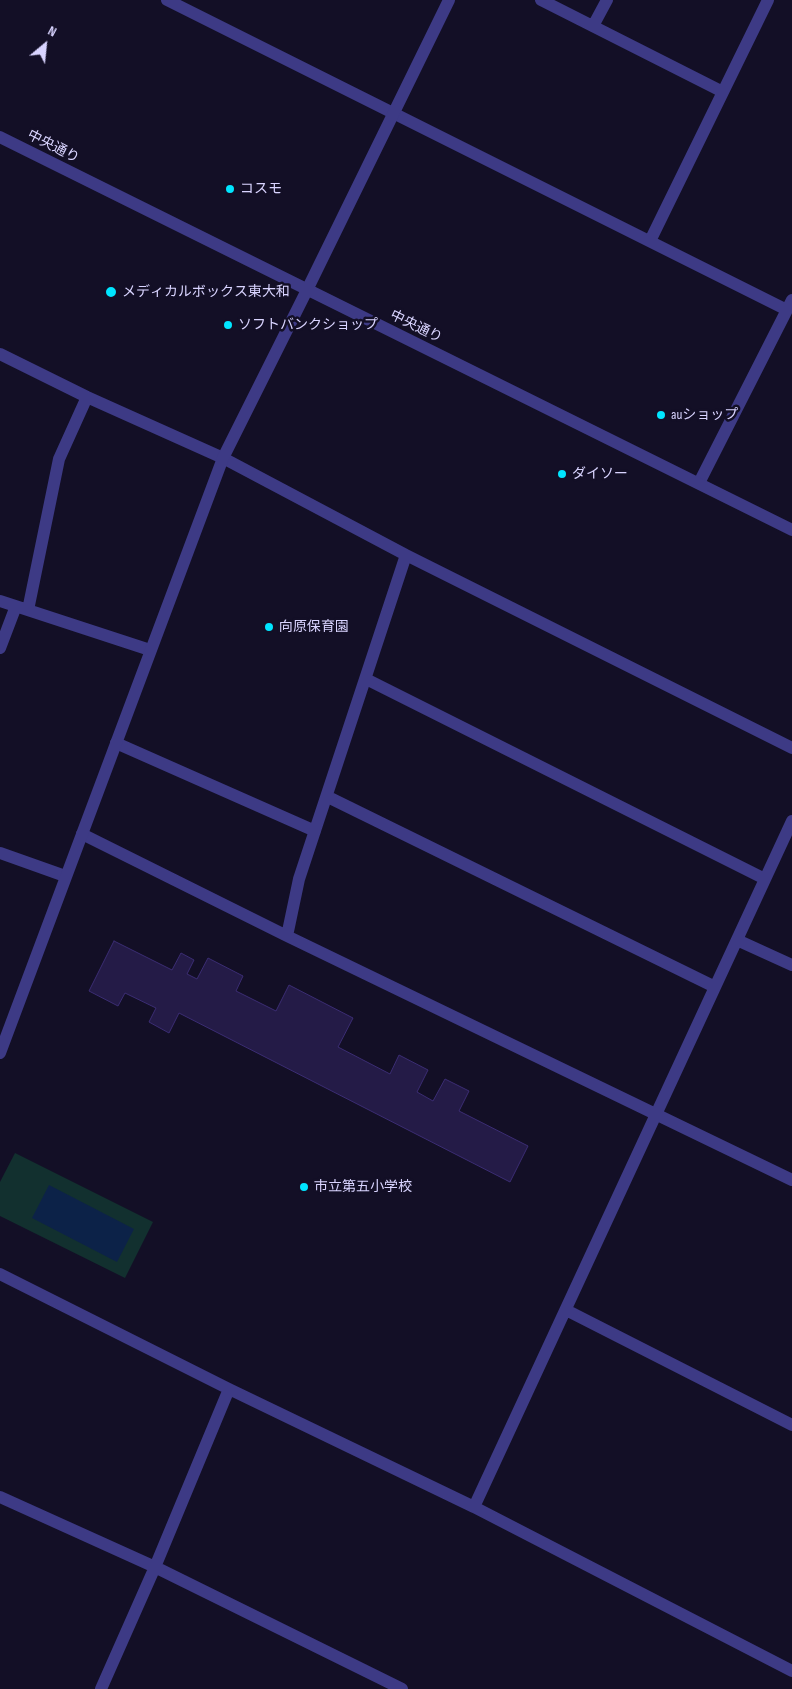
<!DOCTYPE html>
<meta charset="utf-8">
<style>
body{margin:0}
#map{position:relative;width:792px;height:1689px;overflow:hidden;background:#130f26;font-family:"Sofia Sans Condensed",sans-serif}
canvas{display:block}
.north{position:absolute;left:20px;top:20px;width:50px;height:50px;-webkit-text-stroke:4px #130f26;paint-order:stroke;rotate:28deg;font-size:14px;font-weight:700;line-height:20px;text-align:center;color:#d9d4ff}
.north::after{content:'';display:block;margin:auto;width:18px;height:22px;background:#d9d4ff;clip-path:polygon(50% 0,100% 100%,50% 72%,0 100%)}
</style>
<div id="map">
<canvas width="792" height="1689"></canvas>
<div class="north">N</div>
</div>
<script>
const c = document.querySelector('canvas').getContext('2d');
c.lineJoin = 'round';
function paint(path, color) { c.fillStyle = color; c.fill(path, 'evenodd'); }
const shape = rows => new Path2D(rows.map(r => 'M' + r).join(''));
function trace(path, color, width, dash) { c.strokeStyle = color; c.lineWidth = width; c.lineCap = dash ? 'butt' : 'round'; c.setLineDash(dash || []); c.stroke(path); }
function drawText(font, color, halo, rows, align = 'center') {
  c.font = font + ' "Sofia Sans Condensed","Noto Sans JP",sans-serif'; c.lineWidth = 5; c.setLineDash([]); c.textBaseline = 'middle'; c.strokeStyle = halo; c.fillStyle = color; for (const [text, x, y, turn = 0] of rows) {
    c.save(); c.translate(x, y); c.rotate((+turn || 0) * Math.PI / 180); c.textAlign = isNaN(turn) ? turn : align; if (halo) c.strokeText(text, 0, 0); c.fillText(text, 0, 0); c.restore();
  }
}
const green = shape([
 [15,1153,153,1222,125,1278,0,1216,0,1182]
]);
const water = shape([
 [49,1185,134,1229,117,1262,32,1218]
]);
const building = shape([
 [114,941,172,970,181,953,194,960,187,974,197,979,208,958,243,976,236,991,276,1011,289,985,353,1018,338,1047,390,1074,399,1055,428,1070,417,1092,433,1101,445,1079,469,1091,459,1111,528,1146,510,1182,179,1013,169,1033,149,1022,156,1008,125,993,118,1006,89,991,114,941]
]);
const minor = shape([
 [167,0,787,310],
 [541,0,723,92],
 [593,26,607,0],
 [650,241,768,0],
 [0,354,87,397,223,458,406,555,792,748],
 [699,483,792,300],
 [0,601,150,650],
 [28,610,59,459,87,397],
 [0,648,16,606],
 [366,679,765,879],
 [116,743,315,831],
 [328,797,715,987],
 [82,834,287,936,792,1180],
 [0,853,65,876],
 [287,936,299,879,406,555],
 [737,940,792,965],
 [0,1274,229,1389,474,1507,792,1671],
 [566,1310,792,1425],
 [0,1497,155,1567,402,1689],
 [474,1507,792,821],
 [101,1689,155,1567,229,1389]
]);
const tertiary = shape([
 [0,137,792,530],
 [0,1053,223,458,307,290,449,0]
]);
const markers = [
 [230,189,5,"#00e5ff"],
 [111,292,6,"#00e5ff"],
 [228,325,5,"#00e5ff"],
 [661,415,5,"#00e5ff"],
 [562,474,5,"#00e5ff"],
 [269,627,5,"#00e5ff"],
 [304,1187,5,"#00e5ff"]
];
const streetNames = [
 ["中央通り",53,147,27],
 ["中央通り",416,327,26]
];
const poiNames = [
 ["コスモ",240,189],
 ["メディカルボックス東大和",122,292],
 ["ソフトバンクショップ",238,325],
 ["auショップ",671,415],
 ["ダイソー",572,474],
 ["向原保育園",279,627],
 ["市立第五小学校",314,1187]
];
paint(green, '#12302f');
paint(water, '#0c2248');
paint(building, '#241b47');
trace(building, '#3b2d73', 1);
trace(minor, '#3d3a85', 12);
trace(tertiary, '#3d3a85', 12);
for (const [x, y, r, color] of markers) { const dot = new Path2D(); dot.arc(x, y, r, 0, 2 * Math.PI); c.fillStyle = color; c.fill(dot); trace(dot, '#130f26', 2); }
drawText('14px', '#d9d4ff', '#130f26', streetNames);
drawText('14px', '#d9d4ff', '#130f26', poiNames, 'left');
</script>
